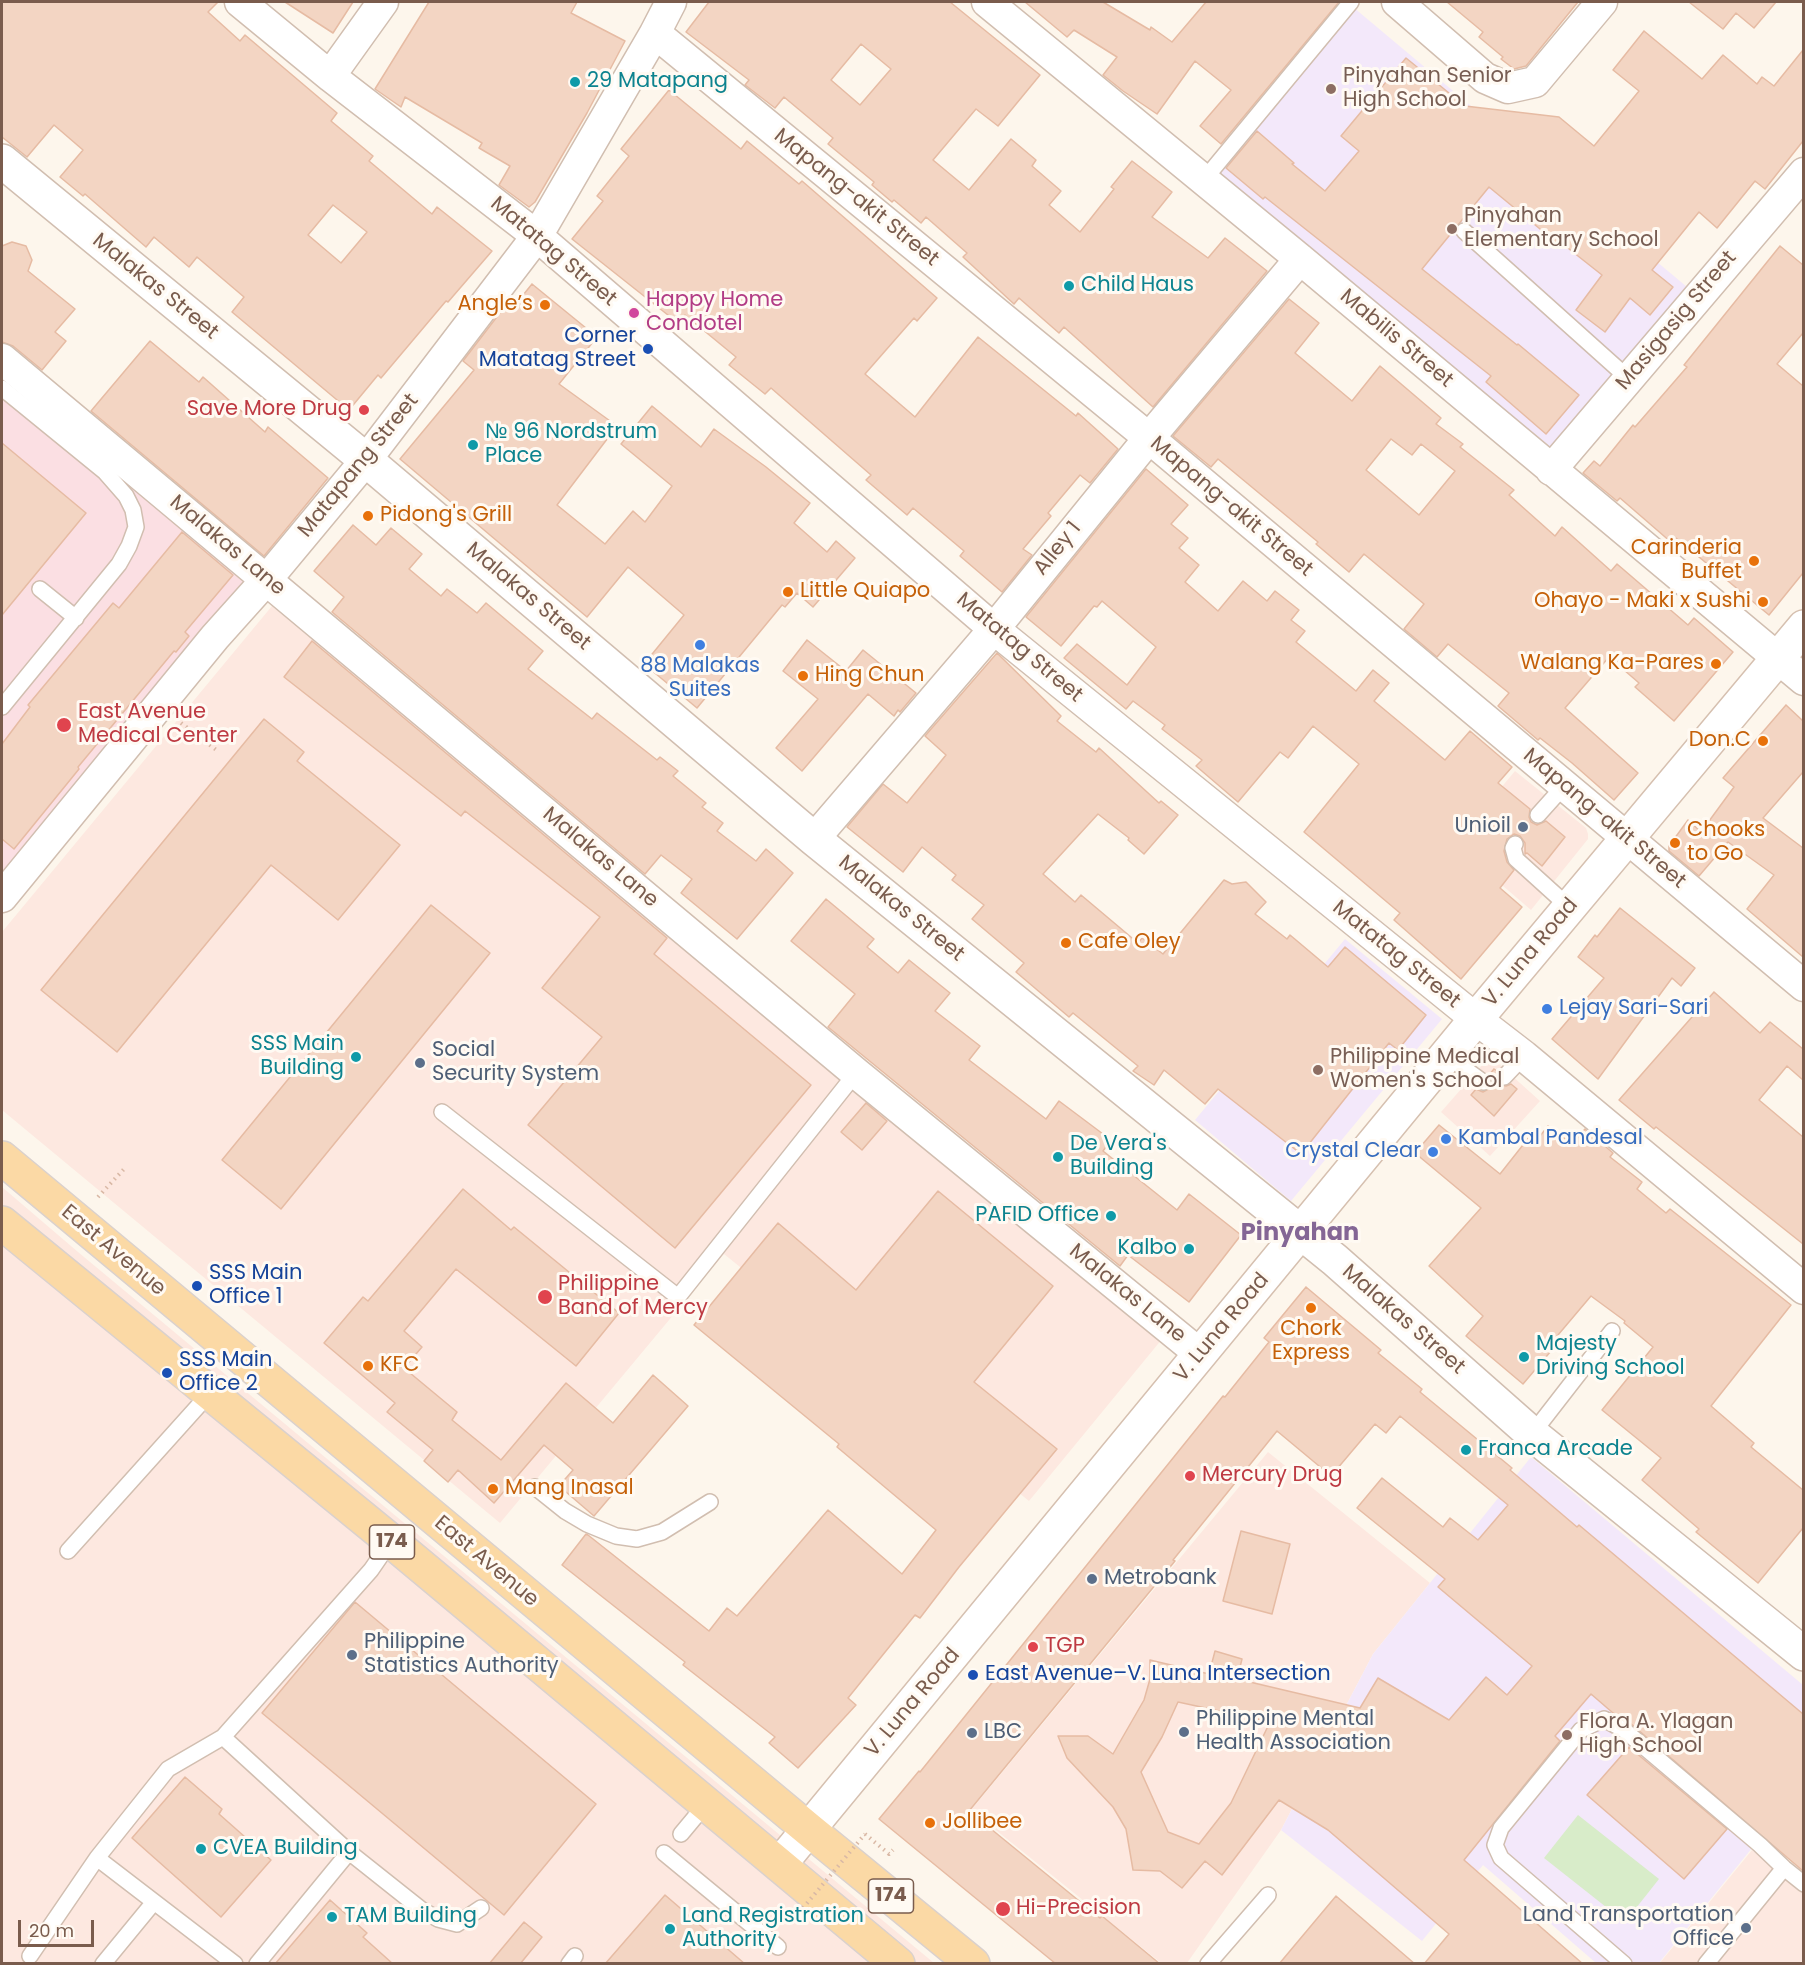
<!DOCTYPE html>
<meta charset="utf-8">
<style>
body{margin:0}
#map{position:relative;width:1805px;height:1965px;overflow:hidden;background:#fdf6ec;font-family:Poppins,sans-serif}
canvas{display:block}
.frame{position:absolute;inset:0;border:3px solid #7a5c4d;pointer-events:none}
.scale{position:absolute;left:18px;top:1920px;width:76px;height:27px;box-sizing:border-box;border:3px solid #7a5c4d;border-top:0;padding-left:8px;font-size:18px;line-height:21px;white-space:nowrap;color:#7a5c4d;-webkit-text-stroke:4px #fffaf3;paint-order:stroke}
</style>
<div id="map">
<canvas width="1805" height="1965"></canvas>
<div class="frame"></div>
<div class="scale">20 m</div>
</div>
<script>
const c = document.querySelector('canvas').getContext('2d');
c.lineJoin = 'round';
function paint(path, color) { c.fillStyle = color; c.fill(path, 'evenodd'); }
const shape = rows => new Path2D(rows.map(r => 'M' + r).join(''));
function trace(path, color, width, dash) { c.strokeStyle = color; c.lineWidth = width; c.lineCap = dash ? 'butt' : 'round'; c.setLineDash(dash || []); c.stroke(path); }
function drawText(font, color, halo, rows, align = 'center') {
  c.font = font + ' Poppins,sans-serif'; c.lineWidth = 6; c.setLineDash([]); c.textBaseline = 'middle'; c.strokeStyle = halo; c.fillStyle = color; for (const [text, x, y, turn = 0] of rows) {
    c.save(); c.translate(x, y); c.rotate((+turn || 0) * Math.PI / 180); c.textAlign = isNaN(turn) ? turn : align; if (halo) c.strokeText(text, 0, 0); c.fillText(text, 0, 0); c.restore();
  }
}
const commercial = shape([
 [272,606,814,1043,1167,1333,1029,1501,724,1254,500,1523,2,1110,2,932],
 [1515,771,1586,828,1588,834,1588,839,1531,910,1454,844],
 [1490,1056,1540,1101,1490,1156,1441,1112],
 [2,1187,78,1252,934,1963,2,1963],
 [1268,1452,1430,1583,1373,1654,1281,1830,1187,1963,1161,1963,971,1810],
 [1752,1850,1803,1893,1803,1963,1659,1964]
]);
const education = shape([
 [1353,7,1687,287,1552,448,1216,172],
 [1345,939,1442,1019,1291,1201,1195,1120],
 [1531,1457,1803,1685,1803,1785,1659,1963,1596,1963,1483,1865,1422,1941,1281,1830,1373,1654]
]);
const medical = shape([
 [2,374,250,578,2,872]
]);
const green = shape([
 [1578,1815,1659,1879,1625,1922,1544,1858]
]);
const building = shape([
 [2,2,218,2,208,12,240,41,245,35,337,113,331,121,373,156,369,161,432,214,437,207,492,251,448,302,446,301,381,378,378,375,349,410,232,312,244,297,197,257,189,267,154,237,146,247,85,194,83,196,60,177,83,150,54,125,27,157,2,137,2,2],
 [333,205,367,232,341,263,308,235,333,205],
 [285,2,353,2,333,33,285,2],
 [429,2,577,2,571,13,625,41,587,113,535,202,529,207,499,185,510,166,479,148,482,143,405,97,401,107,375,89,429,2],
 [709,2,950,2,1040,75,998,126,976,109,933,160,969,190,1011,139,1036,160,1032,166,1061,191,1049,205,1080,232,1114,189,1111,187,1132,161,1172,192,1152,217,1208,258,1225,238,1267,271,1153,407,1064,327,1059,333,1019,298,1014,304,963,257,967,253,926,217,921,223,894,200,892,202,872,185,874,182,828,144,833,138,784,97,775,108,745,85,749,80,686,32,709,2],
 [861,44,891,69,860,105,831,80,861,44],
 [1025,2,1103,2,1150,30,1151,27,1172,42,1206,2,1339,2,1221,144,1200,126,1231,90,1195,61,1157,114,1123,91,1103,75,1117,57,1074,30,1067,37,1025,2],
 [1447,2,1578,2,1526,66,1514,69,1501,59,1503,57,1479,37,1483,32,1447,2],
 [1689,2,1776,2,1754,28,1736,13,1723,29,1689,2],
 [1644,31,1702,79,1723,55,1757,84,1762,77,1774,86,1803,50,1803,141,1765,189,1755,181,1717,228,1699,212,1652,270,1673,287,1650,315,1630,298,1605,332,1576,310,1602,275,1559,241,1557,243,1489,187,1422,269,1517,345,1518,344,1579,395,1546,434,1486,382,1491,376,1265,197,1263,199,1226,168,1257,131,1294,163,1292,164,1325,191,1359,151,1341,136,1406,58,1465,106,1559,117,1594,146,1639,91,1613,70,1644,31],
 [669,90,741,149,747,141,799,184,802,181,937,298,917,321,914,318,865,374,915,417,978,337,1076,416,1078,413,1118,449,1090,483,1080,475,1048,513,1051,516,1023,549,1032,555,1002,592,960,556,964,551,913,508,907,515,866,480,871,475,771,388,765,394,729,365,736,357,685,315,678,323,572,239,603,201,597,196,629,156,621,149,669,90],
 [12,242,26,246,32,260,28,271,75,309,55,332,66,341,42,370,13,346,2,342,2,246,12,242],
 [1780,246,1803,265,1803,333,1777,364,1803,386,1803,573,1769,615,1676,538,1672,543,1620,498,1617,501,1583,473,1594,461,1600,466,1633,425,1635,427,1687,367,1684,365,1780,246],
 [532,284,597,337,559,384,617,426,557,505,605,544,633,511,645,522,672,486,621,444,652,406,701,447,714,429,766,467,810,503,794,523,827,552,836,541,855,558,813,607,797,593,785,607,782,605,697,708,644,664,684,615,628,567,587,617,400,459,474,370,463,361,506,305,511,310,532,284],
 [1289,299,1319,323,1295,353,1352,401,1380,366,1441,418,1436,424,1463,444,1460,447,1514,490,1509,495,1555,536,1562,527,1611,571,1617,564,1688,625,1694,618,1733,652,1674,721,1635,687,1639,683,1609,657,1565,708,1638,773,1614,800,1572,763,1540,738,1538,740,1498,706,1509,693,1448,644,1437,657,1404,629,1424,604,1364,554,1349,572,1316,544,1318,542,1218,459,1211,467,1173,436,1289,299],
 [1391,439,1412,455,1421,444,1455,471,1419,515,1366,470,1391,439],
 [150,341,199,382,203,377,265,432,268,427,328,478,264,556,91,411,150,341],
 [2,443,86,513,2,615,2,443],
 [1146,469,1188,505,1171,524,1188,538,1179,548,1199,565,1185,582,1218,611,1243,581,1267,601,1275,591,1299,610,1291,620,1305,631,1296,642,1356,691,1373,670,1389,683,1374,701,1445,760,1470,731,1512,767,1498,783,1530,809,1529,817,1531,822,1537,825,1546,821,1565,837,1542,866,1527,853,1525,854,1525,843,1520,836,1514,834,1507,839,1504,851,1507,862,1514,870,1500,888,1522,907,1461,979,1394,920,1400,913,1304,832,1359,764,1313,726,1288,758,1280,752,1238,802,1196,766,1202,760,1162,729,1165,725,1133,701,1126,709,1064,658,1077,644,1127,685,1156,647,1102,601,1097,607,1094,606,1061,646,1026,617,1146,469],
 [353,525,376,545,391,528,422,554,409,569,441,596,447,589,477,613,486,603,543,651,528,669,592,719,597,713,657,760,660,757,678,771,673,776,706,803,702,807,723,823,717,831,756,861,766,849,793,873,737,939,681,893,692,879,661,855,645,874,332,612,344,597,314,571,353,525],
 [182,532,233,575,185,632,189,636,176,652,174,651,78,767,79,769,14,849,2,839,2,744,30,707,28,705,113,603,119,608,182,532],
 [807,640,846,671,863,650,916,693,900,712,898,710,894,716,868,694,802,771,776,748,818,699,783,671,807,640],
 [312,641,667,938,654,954,811,1085,675,1248,528,1125,602,1037,542,988,600,917,465,811,461,816,284,677,312,641],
 [997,653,1061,716,1057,721,1096,752,1099,748,1159,803,1161,801,1178,815,1144,854,1128,840,1129,838,1098,814,1043,874,1075,902,1081,895,1138,943,1142,938,1163,954,1224,880,1232,884,1246,882,1266,902,1255,914,1287,939,1290,935,1328,967,1345,947,1426,1015,1398,1050,1389,1043,1301,1154,1218,1089,1205,1104,1164,1070,1154,1085,1133,1071,1138,1066,1073,1013,1069,1017,1016,972,1024,963,972,919,984,905,952,880,956,875,922,847,903,872,847,827,883,784,907,803,946,755,925,736,997,653],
 [1786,705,1803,721,1803,772,1763,818,1803,848,1803,957,1747,909,1774,875,1728,842,1699,876,1669,851,1669,846,1688,820,1701,832,1734,787,1723,778,1786,705],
 [264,719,304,752,297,761,400,845,338,920,271,865,117,1052,41,990,264,719],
 [826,899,874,939,867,947,898,973,909,960,950,993,935,1011,980,1046,969,1060,1046,1119,1059,1101,1111,1140,1103,1151,1177,1210,1189,1194,1241,1235,1189,1302,1128,1255,1120,1266,828,1027,855,994,791,941,826,899],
 [431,905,490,953,281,1209,222,1160,431,905],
 [1620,908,1695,968,1681,986,1672,978,1598,1079,1552,1039,1604,978,1578,957,1595,935,1597,937,1620,908],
 [1714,992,1760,1033,1770,1022,1803,1049,1803,1080,1787,1066,1759,1100,1803,1137,1803,1244,1656,1127,1654,1129,1619,1100,1714,992],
 [1494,1069,1497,1071,1495,1079,1498,1084,1506,1086,1511,1084,1517,1089,1494,1116,1471,1095,1476,1089,1483,1092,1490,1088,1493,1082,1489,1075,1494,1069],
 [866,1103,887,1121,862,1150,841,1132,866,1103],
 [1439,1125,1500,1174,1534,1131,1540,1136,1548,1126,1572,1144,1585,1129,1613,1153,1610,1157,1642,1182,1637,1189,1666,1213,1670,1209,1791,1305,1711,1406,1754,1443,1751,1447,1803,1490,1803,1528,1758,1583,1696,1532,1699,1529,1642,1480,1661,1458,1602,1410,1653,1347,1624,1323,1625,1321,1591,1296,1547,1348,1551,1351,1523,1384,1466,1336,1483,1316,1429,1266,1481,1208,1415,1153,1439,1125],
 [463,1189,511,1230,514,1227,619,1313,576,1366,456,1269,404,1331,422,1347,404,1368,457,1412,452,1420,501,1460,566,1383,613,1423,653,1375,688,1406,594,1516,559,1486,573,1470,544,1445,494,1503,458,1470,448,1482,424,1461,433,1450,387,1412,395,1403,324,1343,363,1297,368,1301,463,1189],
 [938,1191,1053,1286,974,1382,1057,1449,959,1567,920,1618,915,1615,848,1698,856,1705,798,1768,769,1743,775,1737,683,1665,685,1662,562,1565,586,1534,588,1535,709,1631,727,1608,737,1616,828,1510,902,1574,936,1530,837,1447,839,1444,694,1325,778,1223,856,1290,938,1191],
 [1306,1287,1381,1350,1378,1353,1422,1389,1420,1392,1512,1468,1510,1470,1577,1527,1579,1525,1803,1714,1803,1871,1630,1723,1613,1713,1591,1694,1555,1736,1560,1741,1464,1860,1583,1964,1424,1964,1449,1934,1328,1830,1279,1800,1222,1875,1205,1861,1182,1888,1160,1871,1133,1870,1126,1829,1113,1807,1067,1758,1058,1736,1088,1736,1113,1754,1144,1700,1150,1679,1150,1660,1209,1674,1215,1651,1242,1659,1237,1679,1360,1708,1378,1678,1449,1720,1486,1677,1507,1695,1532,1666,1438,1587,1445,1579,1357,1508,1382,1478,1443,1527,1450,1518,1478,1540,1508,1505,1400,1416,1386,1433,1375,1424,1331,1476,1277,1431,1173,1560,1175,1561,969,1811,1100,1918,1102,1916,1160,1964,1056,1964,879,1819,919,1771,920,1772,1223,1396,1225,1397,1269,1342,1264,1338,1306,1287],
 [1178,1702,1270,1722,1231,1803,1199,1844,1168,1832,1141,1772,1162,1737,1178,1702],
 [1241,1531,1290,1544,1272,1614,1223,1601,1241,1531],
 [355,1602,596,1804,504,1915,262,1713,355,1602],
 [1629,1747,1727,1829,1684,1879,1587,1795,1629,1747],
 [185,1777,222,1809,219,1814,271,1860,221,1917,132,1838,185,1777],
 [665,1895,745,1964,605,1964,665,1895],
 [1336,1896,1415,1964,1279,1964,1336,1896],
 [330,1900,367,1933,363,1937,393,1964,275,1964,330,1900],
 [524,1922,542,1937,520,1964,489,1964,524,1922]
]);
const path = shape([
 [181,723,219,752],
 [98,1197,124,1169],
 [865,1834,889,1854,893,1850]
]);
const service = shape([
 [1203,181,1351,2],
 [1464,231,1628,378],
 [2,388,105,472,126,496,133,510,136,527,129,546,119,564,2,707],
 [40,589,76,618],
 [1538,815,1564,786],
 [1515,844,1513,848,1516,859,1569,907],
 [1446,1055,1483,1082],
 [1504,1077,1524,1056],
 [442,1112,678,1297,856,1073],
 [1532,1434,1612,1331],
 [535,1487,565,1511,587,1524,616,1536,637,1539,662,1532,710,1502],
 [68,1551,209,1394],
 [223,1737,349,1852,422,1910,438,1919,457,1924,481,1908],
 [681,1834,706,1804],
 [664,1853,778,1947],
 [97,1858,235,1964],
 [30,1956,97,1858,168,1769,223,1737,371,1570,391,1541],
 [103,1964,154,1902],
 [257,1964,349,1852],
 [569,1964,575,1956],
 [1208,1964,1268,1895],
 [1624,1964,1501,1858,1495,1845,1501,1828,1581,1730,1604,1719,1624,1730,1760,1845,1784,1868,1804,1884],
 [1706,1964,1784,1868]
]);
const minor = shape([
 [240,2,330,76,537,236,994,629,1476,1019,1524,1056,1804,1289],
 [987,2,1300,259,1804,680],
 [1397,2,1485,78,1508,88,1535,82,1602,2],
 [655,33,1149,438,1804,986],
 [330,76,383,2],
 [2,359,856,1073,1200,1354],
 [1551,470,1804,173],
 [814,839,994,629,1149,438,1300,259],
 [2,897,215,637,267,579,366,460,537,236,655,33,671,2]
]);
const tertiary = shape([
 [2,161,366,460,814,839,1335,1260,1532,1434,1804,1654]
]);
const secondary = shape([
 [780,1864,1476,1019,1804,627]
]);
const primary = shape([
 [2,1158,808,1829,973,1964],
 [2,1223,391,1541,898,1964]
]);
const pathBridge = shape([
 [803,1908,865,1834]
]);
const markers = [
 [575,82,6,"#0f9aa8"],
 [1331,89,6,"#8d6e63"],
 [1452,229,6,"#8d6e63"],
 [1069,286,6,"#0f9aa8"],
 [545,305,6,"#e8710a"],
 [634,313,6,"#d1479c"],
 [648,349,6,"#1a4fb4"],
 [364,410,6,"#e0444e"],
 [473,445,6,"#0f9aa8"],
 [368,516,6,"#e8710a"],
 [1754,561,6,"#e8710a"],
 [788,592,6,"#e8710a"],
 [1763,602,6,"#e8710a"],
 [700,645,6,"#3f7fe0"],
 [1716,664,6,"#e8710a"],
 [803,676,6,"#e8710a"],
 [64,725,8,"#e0444e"],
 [1763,741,6,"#e8710a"],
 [1523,827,6,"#5c6f8a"],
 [1675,843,6,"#e8710a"],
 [1066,943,6,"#e8710a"],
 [1547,1009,6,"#3f7fe0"],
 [356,1057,6,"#0f9aa8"],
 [420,1063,6,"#5c6f8a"],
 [1318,1070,6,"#8d6e63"],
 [1446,1139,6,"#3f7fe0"],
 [1433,1152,6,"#3f7fe0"],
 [1058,1157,6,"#0f9aa8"],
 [1111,1216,6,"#0f9aa8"],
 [1189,1249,6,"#0f9aa8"],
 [197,1286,6,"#1a4fb4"],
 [545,1297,8,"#e0444e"],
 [1311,1308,6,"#e8710a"],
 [1524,1357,6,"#0f9aa8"],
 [368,1366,6,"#e8710a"],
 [167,1373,6,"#1a4fb4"],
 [1466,1450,6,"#0f9aa8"],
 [1190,1476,6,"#e0444e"],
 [493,1489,6,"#e8710a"],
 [1092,1579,6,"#5c6f8a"],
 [1033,1647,6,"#e0444e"],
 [352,1655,6,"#5c6f8a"],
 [973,1675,6,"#1a4fb4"],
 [1184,1732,6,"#5c6f8a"],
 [972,1733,6,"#5c6f8a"],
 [1567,1735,6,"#8d6e63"],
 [930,1823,6,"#e8710a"],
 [201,1849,6,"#0f9aa8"],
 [1003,1909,8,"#e0444e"],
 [332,1917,6,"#0f9aa8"],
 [1746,1928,6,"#5c6f8a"],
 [670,1929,6,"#0f9aa8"]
];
const shields = [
 [392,1542,45],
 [891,1896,45]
];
const shieldNames = [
 ["174",392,1542],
 ["174",891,1896]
];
const educationNames = [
 ["Pinyahan Senior",1343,77],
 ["High School",1343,101],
 ["Pinyahan",1464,217],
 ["Elementary School",1464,241],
 ["Philippine Medical",1330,1058],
 ["Women's School",1330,1082],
 ["Flora A. Ylagan",1579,1723],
 ["High School",1579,1747]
];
const cultureNames = [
 ["29 Matapang",587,82],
 ["Child Haus",1081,286],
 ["№ 96 Nordstrum",485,433],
 ["Place",485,457],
 ["SSS Main",344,1045,"right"],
 ["Building",344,1069,"right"],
 ["De Vera's",1070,1145],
 ["Building",1070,1169],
 ["PAFID Office",1099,1216,"right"],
 ["Kalbo",1177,1249,"right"],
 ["Majesty",1536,1345],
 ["Driving School",1536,1369],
 ["Franca Arcade",1478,1450],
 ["CVEA Building",213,1849],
 ["TAM Building",344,1917],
 ["Land Registration",682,1917],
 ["Authority",682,1941]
];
const streetNames = [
 ["Mapang-akit Street",856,198,39],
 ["Matatag Street",553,252,40],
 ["Malakas Street",155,287,39],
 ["Masigasig Street",1677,321,-50],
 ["Mabilis Street",1396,339,40],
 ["Matapang Street",359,466,-51],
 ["Mapang-akit Street",1231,507,40],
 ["Malakas Lane",227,546,40],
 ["Alley 1",1058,549,-51],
 ["Malakas Street",528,597,40],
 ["Matatag Street",1019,648,40],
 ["Mapang-akit Street",1604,819,40],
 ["Malakas Lane",600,858,40],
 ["Malakas Street",901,909,39],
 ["V. Luna Road",1531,953,-50],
 ["Matatag Street",1396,955,39],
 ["East Avenue",113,1251,40],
 ["Malakas Lane",1127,1294,39],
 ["Malakas Street",1403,1320,41],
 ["V. Luna Road",1222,1328,-50],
 ["East Avenue",486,1562,40],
 ["V. Luna Road",913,1703,-50]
];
const hotelNames = [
 ["Happy Home",646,301],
 ["Condotel",646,325]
];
const foodNames = [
 ["Angle’s",533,305,"right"],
 ["Pidong's Grill",380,516],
 ["Carinderia",1742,549,"right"],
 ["Buffet",1742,573,"right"],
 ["Little Quiapo",800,592],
 ["Ohayo - Maki x Sushi",1751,602,"right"],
 ["Walang Ka-Pares",1704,664,"right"],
 ["Hing Chun",815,676],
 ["Don.C",1751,741,"right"],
 ["Chooks",1687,831],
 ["to Go",1687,855],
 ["Cafe Oley",1078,943],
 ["Chork",1311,1330,"center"],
 ["Express",1311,1354,"center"],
 ["KFC",380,1366],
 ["Mang Inasal",505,1489],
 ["Jollibee",942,1823]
];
const transitNames = [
 ["Corner",636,337,"right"],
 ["Matatag Street",636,361,"right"],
 ["SSS Main",209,1274],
 ["Office 1",209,1298],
 ["SSS Main",179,1361],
 ["Office 2",179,1385],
 ["East Avenue–V. Luna Intersection",985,1675]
];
const healthNames = [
 ["Save More Drug",352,410,"right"],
 ["East Avenue",78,713],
 ["Medical Center",78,737],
 ["Philippine",558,1285],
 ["Band of Mercy",558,1309],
 ["Mercury Drug",1202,1476],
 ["TGP",1045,1647],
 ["Hi-Precision",1016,1909]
];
const shopNames = [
 ["88 Malakas",700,667,"center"],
 ["Suites",700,691,"center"],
 ["Lejay Sari-Sari",1559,1009],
 ["Kambal Pandesal",1458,1139],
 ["Crystal Clear",1421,1152,"right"]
];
const serviceNames = [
 ["Unioil",1511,827,"right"],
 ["Social",432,1051],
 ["Security System",432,1075],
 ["Metrobank",1104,1579],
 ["Philippine",364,1643],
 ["Statistics Authority",364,1667],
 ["Philippine Mental",1196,1720],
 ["Health Association",1196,1744],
 ["LBC",984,1733],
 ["Land Transportation",1734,1916,"right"],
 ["Office",1734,1940,"right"]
];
const quarterNames = [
 ["Pinyahan",1300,1234]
];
paint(commercial, '#fde8e0');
paint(education, '#f3e8fa');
paint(medical, '#fbdfe3');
paint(green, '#d8ecc9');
paint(building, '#f3d5c3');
trace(building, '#e6bba3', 1.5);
trace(service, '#d1beb0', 18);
trace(minor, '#d1beb0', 33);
trace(tertiary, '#d1beb0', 36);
trace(secondary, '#d6c0b0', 36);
trace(primary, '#dad1cd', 36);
trace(path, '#d9b8a5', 4, [1.5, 4.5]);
trace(service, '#fff', 15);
trace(minor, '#fff', 30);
trace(tertiary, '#fff', 33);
trace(secondary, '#fff', 33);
trace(primary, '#fbd9a5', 33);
trace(pathBridge, '#d9b8a5', 4, [1.5, 4.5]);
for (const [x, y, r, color] of markers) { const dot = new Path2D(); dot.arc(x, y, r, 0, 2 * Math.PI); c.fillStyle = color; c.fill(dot); trace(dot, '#fffaf3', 2); }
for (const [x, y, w] of shields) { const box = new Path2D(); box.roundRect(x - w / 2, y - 17, w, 34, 4.5); c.fillStyle = '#fffaf3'; c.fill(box); trace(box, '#7a5c4d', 1.5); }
drawText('bold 20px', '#7a5c4d', null, shieldNames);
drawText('21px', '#785e54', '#fffaf3', educationNames, 'left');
drawText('21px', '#0d838f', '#fffaf3', cultureNames, 'left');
drawText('21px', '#7a5c4d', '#fffaf3', streetNames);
drawText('21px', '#b23c85', '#fffaf3', hotelNames, 'left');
drawText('21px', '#c56008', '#fffaf3', foodNames, 'left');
drawText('21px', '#164399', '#fffaf3', transitNames, 'left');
drawText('21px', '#be3a42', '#fffaf3', healthNames, 'left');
drawText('21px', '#366cbe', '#fffaf3', shopNames, 'left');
drawText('21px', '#4e5e75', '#fffaf3', serviceNames, 'left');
drawText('bold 24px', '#846695', '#fffaf3', quarterNames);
</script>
